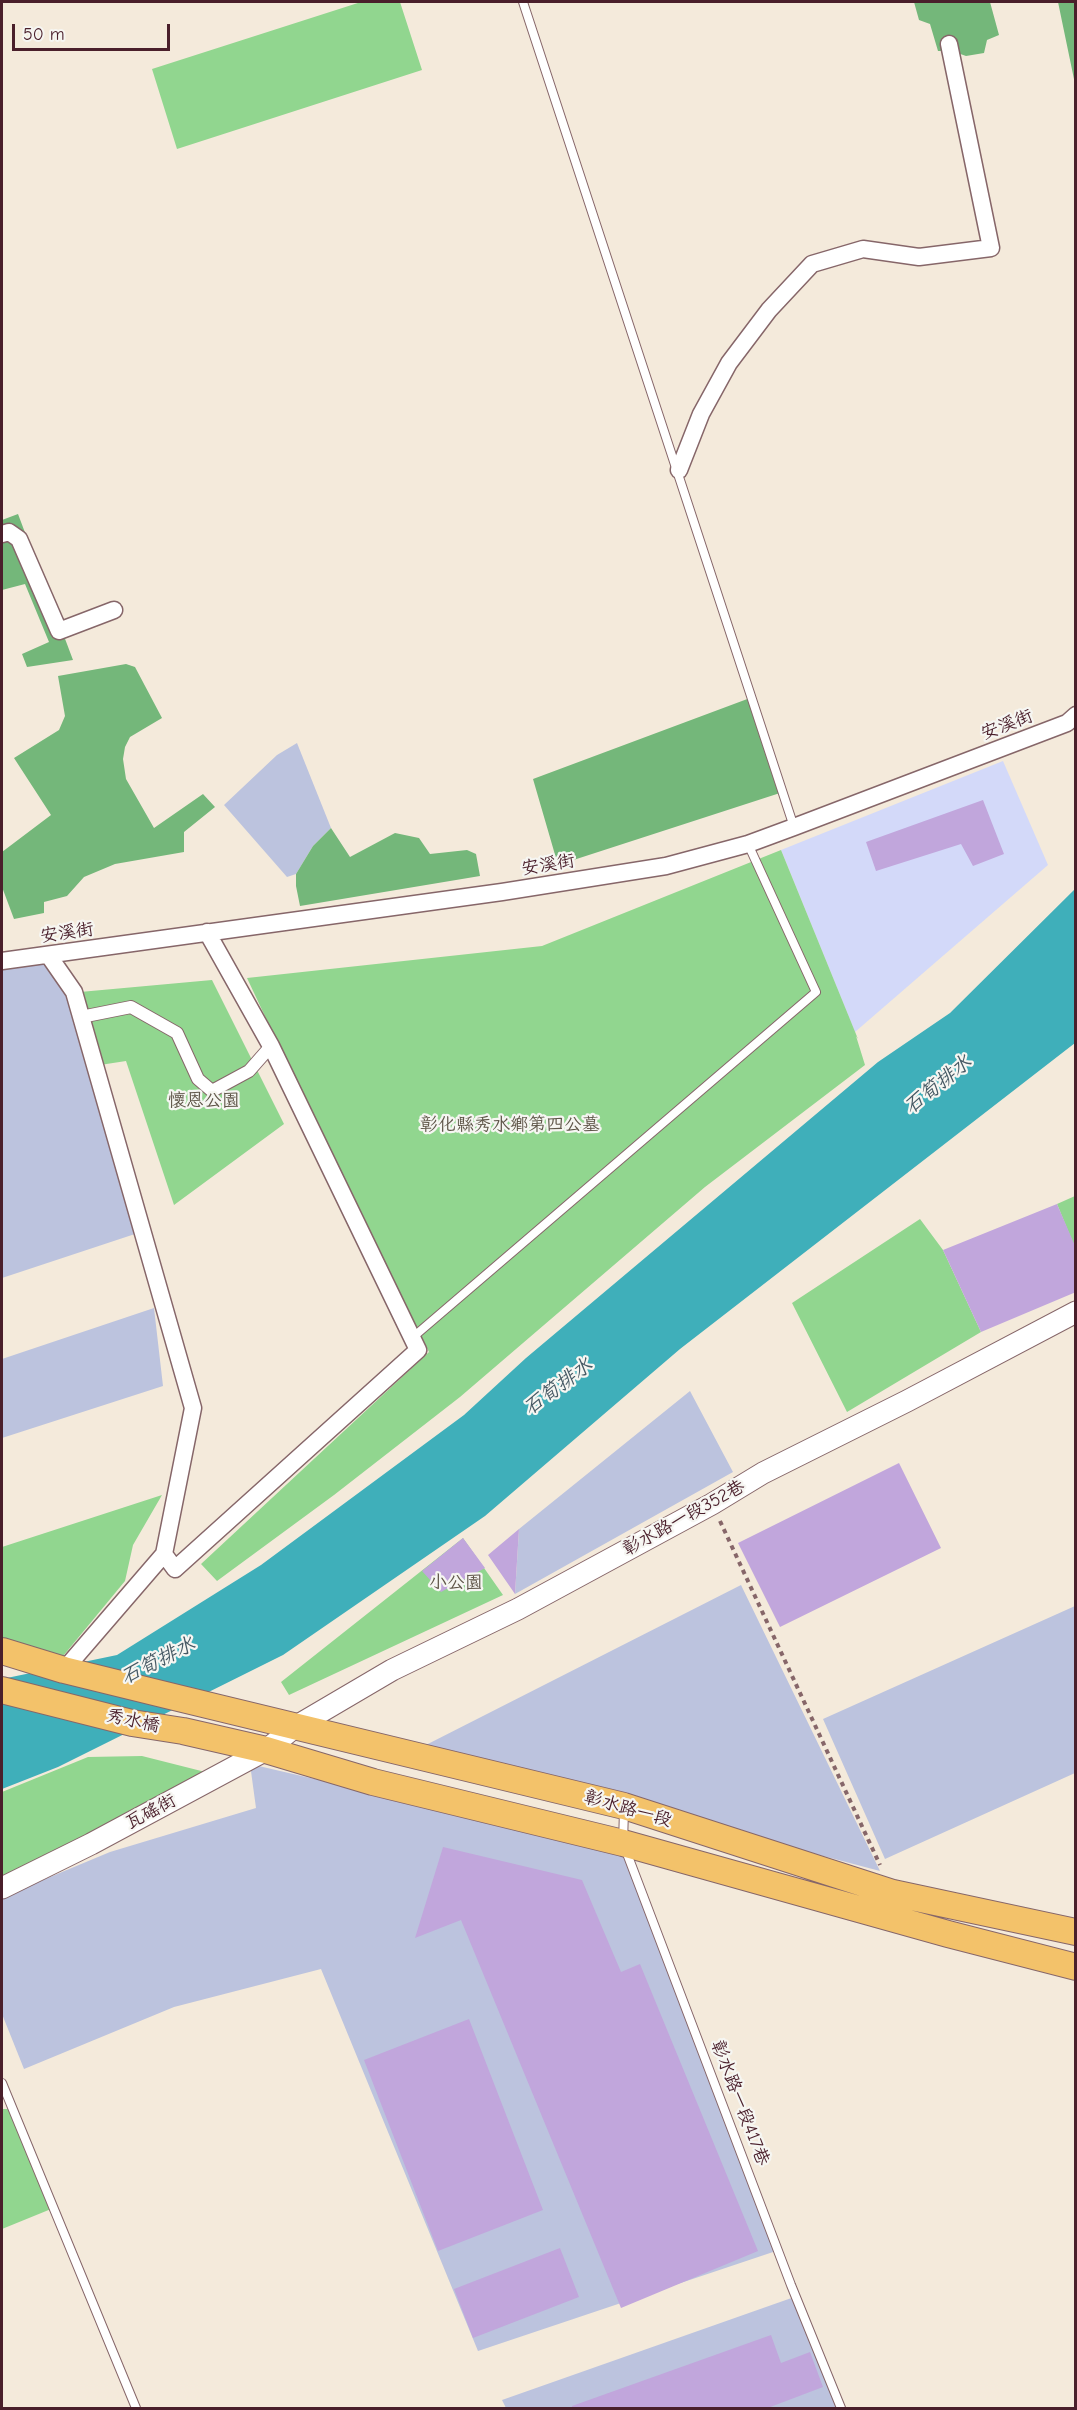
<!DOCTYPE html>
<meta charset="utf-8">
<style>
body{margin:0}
#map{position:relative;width:1077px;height:2410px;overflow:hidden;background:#f4eadb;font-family:"Comic Neue",sans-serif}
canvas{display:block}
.frame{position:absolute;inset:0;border:3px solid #4a1f2b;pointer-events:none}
.scale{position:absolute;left:12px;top:24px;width:158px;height:27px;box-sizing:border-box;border:3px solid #4a1f2b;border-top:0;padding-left:8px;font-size:18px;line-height:21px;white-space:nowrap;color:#4a1f2b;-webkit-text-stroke:4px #f6f6f2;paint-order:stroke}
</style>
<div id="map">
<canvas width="1077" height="2410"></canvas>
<div class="frame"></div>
<div class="scale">50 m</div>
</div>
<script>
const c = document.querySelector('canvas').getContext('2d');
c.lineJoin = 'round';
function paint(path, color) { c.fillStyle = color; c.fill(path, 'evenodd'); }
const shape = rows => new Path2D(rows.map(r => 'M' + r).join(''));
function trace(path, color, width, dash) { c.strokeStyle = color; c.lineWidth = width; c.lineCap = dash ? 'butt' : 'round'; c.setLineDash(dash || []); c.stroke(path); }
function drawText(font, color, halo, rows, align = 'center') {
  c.font = font + ' "Comic Neue","LXGW WenKai TC",sans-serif'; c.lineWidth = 4.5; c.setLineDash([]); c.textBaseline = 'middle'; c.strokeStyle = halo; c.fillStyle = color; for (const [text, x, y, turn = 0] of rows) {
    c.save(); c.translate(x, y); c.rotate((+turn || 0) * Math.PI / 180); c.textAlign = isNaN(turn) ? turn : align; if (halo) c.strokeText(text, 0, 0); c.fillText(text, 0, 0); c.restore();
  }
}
const built = shape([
 [1003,761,1048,865,855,1032,781,850]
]);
const industrial = shape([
 [297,743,331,828,313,846,296,874,287,877,224,805,277,755],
 [51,949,98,1050,141,1232,2,1278,2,957],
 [154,1308,163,1386,2,1438,2,1359],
 [690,1391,733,1472,515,1594,519,1529],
 [741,1585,880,1871,418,1749],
 [1075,1606,1075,1773,885,1859,823,1719],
 [250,1764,625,1851,782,2249,478,2351,321,1969,174,2007,24,2069,2,2014,2,1897,110,1852,256,1808],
 [800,2295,845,2408,506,2408,502,2400]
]);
const green = shape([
 [361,2,400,2,422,70,177,149,152,69],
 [781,850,858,1039,856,1036,865,1065,705,1187,460,1397,334,1495,217,1581,201,1564,429,1352,319,1131,247,978,542,946],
 [212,980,284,1124,174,1205,126,1061,100,1065,80,992],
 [1075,1196,1075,1248,1057,1204],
 [920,1219,943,1250,981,1332,847,1412,792,1303],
 [162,1495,133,1545,125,1581,59,1661,2,1646,2,1547],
 [463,1538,503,1595,289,1695,281,1682],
 [142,1756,229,1778,2,1877,2,1792,88,1757],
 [2,2109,16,2109,56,2207,2,2229]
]);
const forest = shape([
 [914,2,990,2,999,35,987,40,984,53,966,56,952,51,938,51,930,24,919,20],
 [1058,2,1075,2,1075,84],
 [18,514,73,660,27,667,22,654,49,642,25,584,2,590,2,520],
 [126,664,135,667,162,718,130,737,125,747,123,759,126,779,154,828,203,794,215,807,184,832,184,852,115,864,84,877,67,896,44,902,44,913,14,919,2,887,2,852,51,815,14,758,59,730,65,716,58,676],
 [750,698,780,793,558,865,533,779],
 [331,828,350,857,395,833,419,838,430,854,467,850,476,854,480,876,300,906,296,886,296,874,313,846]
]);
const water = shape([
 [1075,889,1075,1043,680,1349,485,1516,283,1655,58,1767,2,1789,2,1679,117,1655,261,1565,464,1415,526,1358,878,1062,950,1013]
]);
const building = shape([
 [983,800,1004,854,973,866,961,844,876,871,866,842],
 [1057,1204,1076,1248,1076,1292,981,1332,943,1250],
 [899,1463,941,1548,780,1627,738,1543],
 [519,1529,515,1594,488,1555],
 [463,1538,485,1568,441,1592,422,1571],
 [443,1847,582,1880,621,1972,640,1964,758,2251,621,2308,461,1920,415,1938],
 [469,2019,543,2210,438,2251,364,2060],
 [560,2248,579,2297,473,2338,454,2289],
 [771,2335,781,2363,810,2352,823,2387,765,2409,572,2409,572,2406]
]);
const path = shape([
 [720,1521,880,1865]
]);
const service = shape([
 [523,2,794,827],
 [412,1338,816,992,748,844],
 [624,1810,623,1843,791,2285,841,2408],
 [2,2083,136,2408]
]);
const pedestrian = shape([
 [81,1017,131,1007,177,1033,198,1079,212,1091,249,1071,271,1046]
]);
const minor = shape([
 [679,470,701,414,729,363,769,310,812,264,863,249,919,257,991,248,949,44],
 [2,534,9,532,19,539,59,631,114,610],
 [49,956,74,992,193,1408,164,1554,64,1670],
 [2,961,502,892,666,866,748,844,794,827,1067,723,1076,715],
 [164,1554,175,1569,418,1350,271,1046,207,932]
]);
const tertiary = shape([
 [2,1888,91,1844,266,1750,295,1727,392,1670,518,1609,712,1504,763,1473,907,1401,1076,1312]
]);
const primary = shape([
 [2,1651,64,1670,178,1698,624,1806,893,1893,1076,1932],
 [2,1690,132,1723,183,1731,266,1750,373,1782,623,1843,948,1934,1076,1967]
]);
const streetNames = [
 ["安溪街",1007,725,-21],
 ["安溪街",548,865,-9],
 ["安溪街",67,933,-8],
 ["彰水路一段352巷",684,1518,-29],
 ["秀水橋",133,1721,12],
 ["彰水路一段",628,1809,16],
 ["瓦磘街",151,1812,-28],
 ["彰水路一段417巷",740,2103,69]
];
const parkNames = [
 ["懷恩公園",204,1101],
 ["彰化縣秀水鄉第四公墓",510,1125],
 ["小公園",456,1583]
];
const waterNames = [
 ["石筍排水",938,1085,-39],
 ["石筍排水",558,1387,-37],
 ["石筍排水",158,1661,-27]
];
paint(built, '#d3d9f9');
paint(industrial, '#bcc3de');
paint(green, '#91d68f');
paint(forest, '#74b77a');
paint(water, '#3fafba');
paint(building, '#c1a6dc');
trace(service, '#866669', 10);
trace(pedestrian, '#866669', 14);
trace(minor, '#866669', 19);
trace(tertiary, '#866669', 23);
trace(primary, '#866669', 28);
trace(path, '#866669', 4, [4.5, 4.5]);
trace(service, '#fff', 8);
trace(pedestrian, '#fff', 12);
trace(minor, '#fff', 16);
trace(tertiary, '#fff', 21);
trace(primary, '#f3c26a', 26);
drawText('18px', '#4a1f2b', '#f6f6f2', streetNames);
drawText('18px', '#5f5649', '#f6f6f2', parkNames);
drawText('italic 20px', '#465964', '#f6f6f2', waterNames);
</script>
